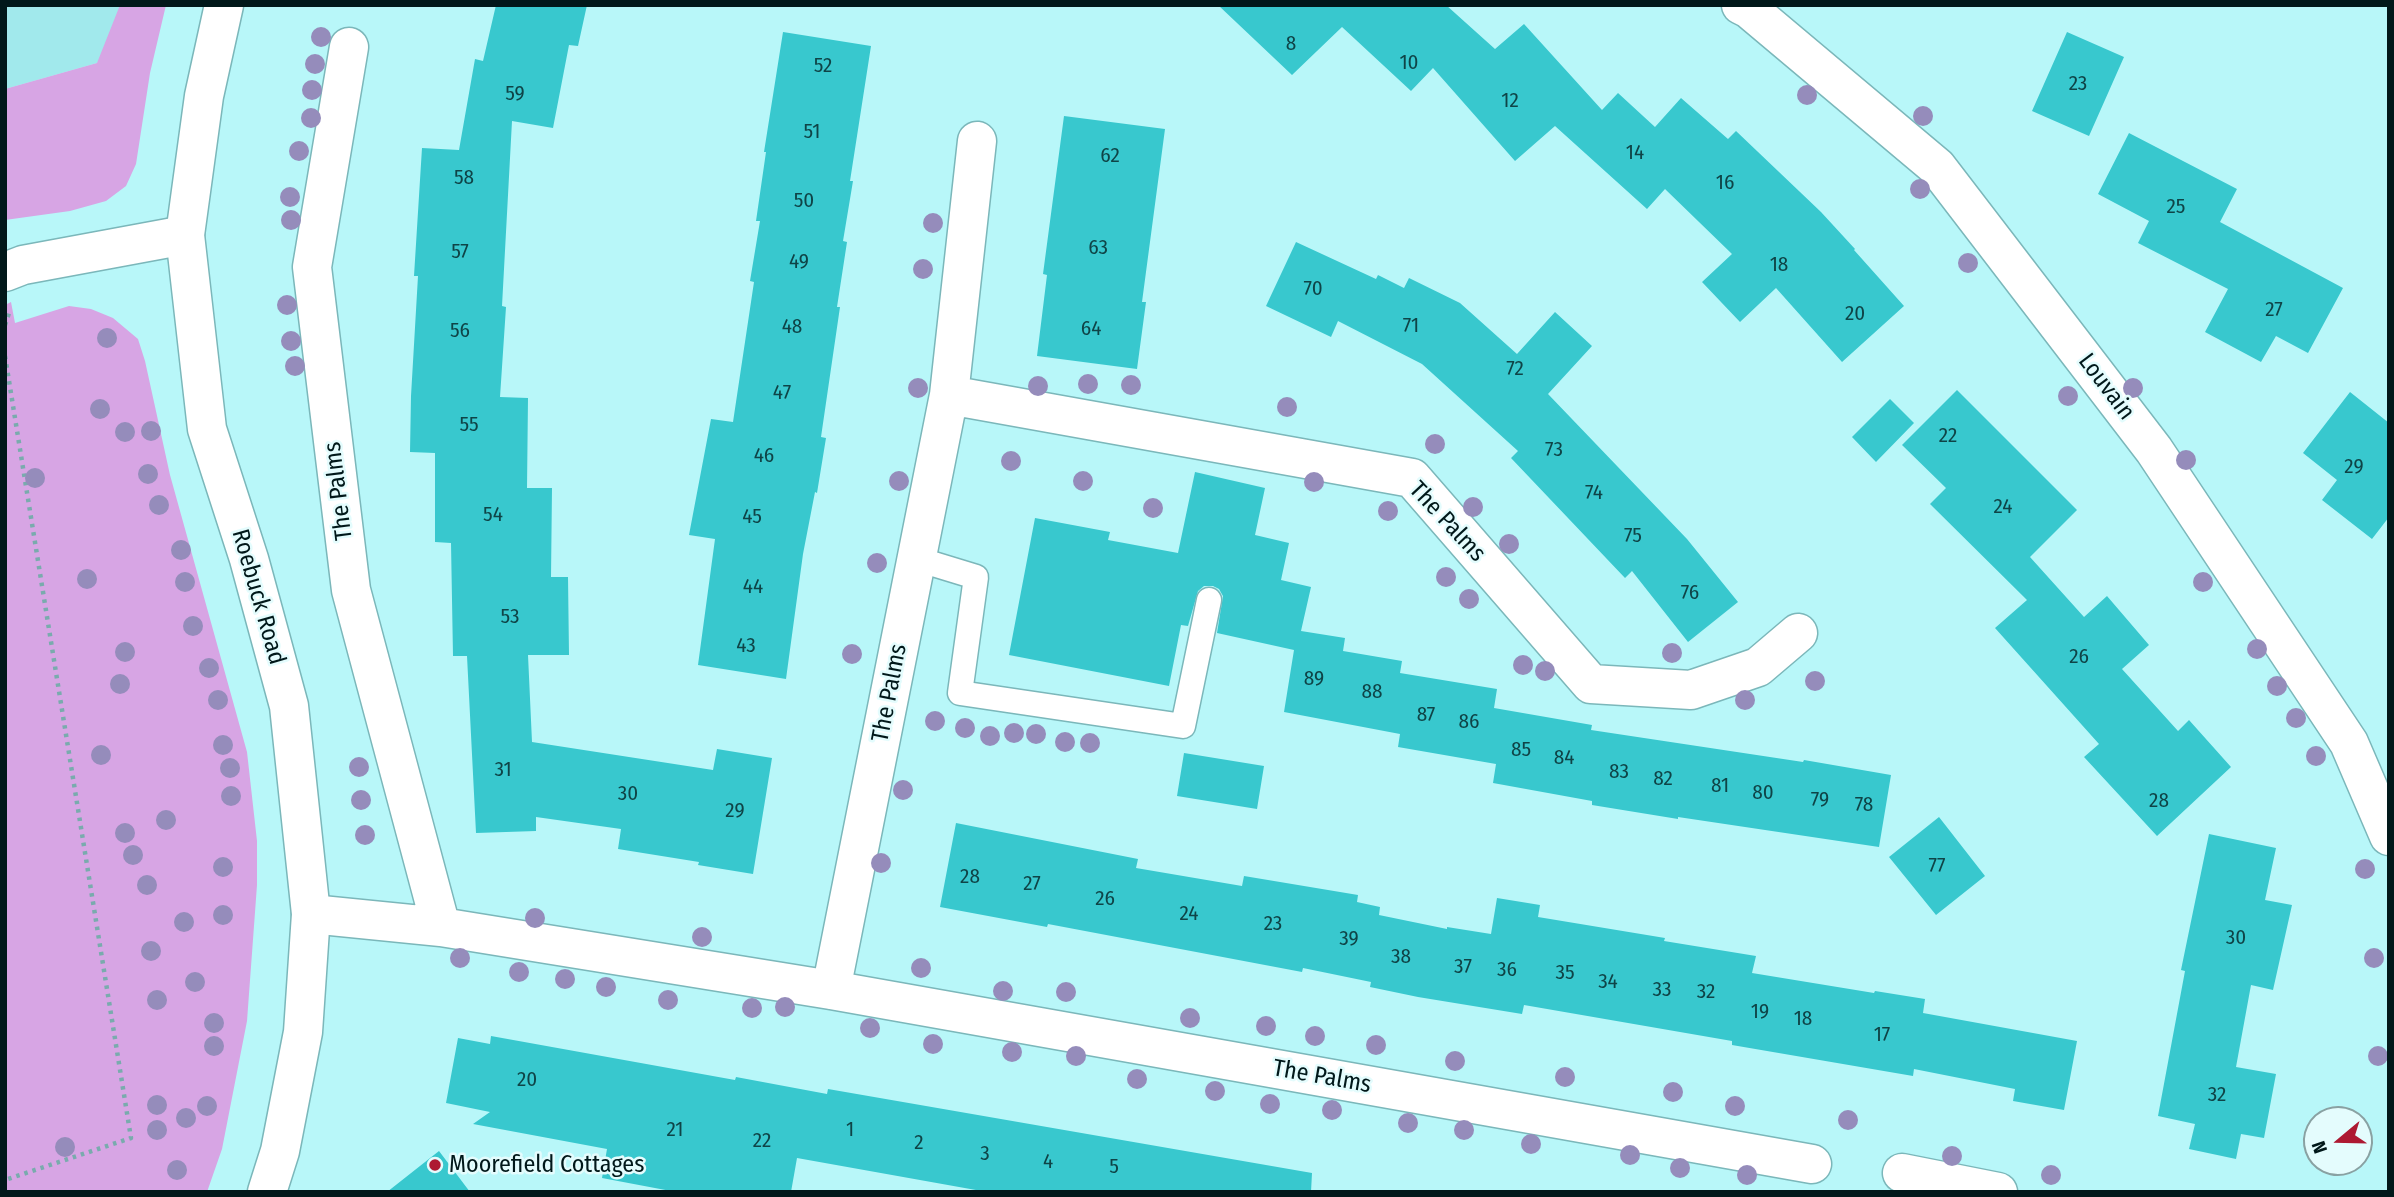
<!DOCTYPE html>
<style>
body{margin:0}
#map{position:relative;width:2394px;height:1197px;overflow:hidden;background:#b8f7f9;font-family:"Fira Sans Condensed",sans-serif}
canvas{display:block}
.frame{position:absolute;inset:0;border:7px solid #01181a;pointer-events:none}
.north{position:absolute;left:2303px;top:1106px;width:70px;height:70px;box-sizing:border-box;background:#e4fcfd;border:2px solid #89a1a2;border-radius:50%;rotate:251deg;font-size:19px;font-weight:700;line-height:28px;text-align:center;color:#01181a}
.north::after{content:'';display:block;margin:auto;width:24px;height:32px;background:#ad1932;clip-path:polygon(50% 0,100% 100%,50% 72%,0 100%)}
</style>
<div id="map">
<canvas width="2394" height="1197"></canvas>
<div class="frame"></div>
<div class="north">N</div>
</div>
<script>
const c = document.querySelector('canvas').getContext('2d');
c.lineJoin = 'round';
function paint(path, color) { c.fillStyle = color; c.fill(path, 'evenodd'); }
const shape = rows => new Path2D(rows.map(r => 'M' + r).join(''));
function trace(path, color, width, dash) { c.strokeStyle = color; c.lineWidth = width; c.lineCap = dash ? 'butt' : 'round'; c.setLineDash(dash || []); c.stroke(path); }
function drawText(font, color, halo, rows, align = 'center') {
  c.font = font + ' "Fira Sans Condensed",sans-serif'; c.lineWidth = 5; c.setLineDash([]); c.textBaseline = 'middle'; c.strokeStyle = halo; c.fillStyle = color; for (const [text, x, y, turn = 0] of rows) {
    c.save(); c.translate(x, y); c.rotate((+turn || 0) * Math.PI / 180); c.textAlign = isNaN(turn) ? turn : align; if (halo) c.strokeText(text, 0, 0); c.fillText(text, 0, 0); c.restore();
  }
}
const built = shape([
 [5,5,166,5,97,63,5,89]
]);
const green = shape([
 [120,5,166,5,150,73,136,164,126,186,106,201,70,211,5,220,5,89,97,63],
 [11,302,15,323,69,306,91,309,113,318,138,339,145,361,170,475,247,752,257,841,257,885,247,1021,222,1149,207,1192,5,1192,5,305]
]);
const building = shape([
 [496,5,587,5,578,46,569,45,553,128,512,121,502,306,506,307,500,397,528,398,527,488,552,488,551,577,568,577,569,655,528,655,532,742,713,770,717,749,772,758,753,874,698,865,699,862,618,849,621,829,536,817,536,831,476,833,467,656,453,656,451,543,435,542,435,453,410,452,411,396,418,276,414,276,422,148,459,150,475,59,483,61],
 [1218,5,1446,5,1495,49,1524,24,1602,110,1618,93,1655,127,1681,98,1728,139,1736,131,1821,212,1855,249,1854,250,1904,306,1842,362,1776,288,1740,322,1702,282,1732,254,1665,189,1647,209,1555,126,1515,161,1433,68,1411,91,1342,27,1292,75],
 [783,32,871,46,850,181,853,181,843,241,847,242,837,307,840,307,821,437,826,438,817,493,815,492,803,554,786,679,698,665,715,539,689,535,711,419,733,422,754,282,750,281,760,221,756,221,766,152,764,152],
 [2067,32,2124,57,2089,136,2032,111],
 [1064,116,1165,129,1142,302,1146,302,1137,369,1037,356,1047,275,1043,274],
 [2129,133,2237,189,2220,222,2343,288,2308,353,2276,336,2261,362,2205,332,2228,289,2138,243,2149,221,2098,194],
 [1296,242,1376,279,1378,275,1404,288,1409,278,1460,303,1517,354,1555,312,1592,346,1548,394,1687,539,1738,602,1688,642,1632,571,1625,578,1511,458,1518,451,1422,364,1338,321,1331,337,1266,306],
 [1957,390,2077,510,2030,557,2084,617,2107,596,2149,645,2122,669,2178,731,2189,720,2231,767,2157,836,2084,757,2099,744,1995,628,2027,600,1930,504,1946,488,1902,445],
 [2350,392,2389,423,2389,517,2372,539,2322,500,2337,480,2303,453],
 [1890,399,1914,423,1876,462,1852,437],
 [1195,472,1265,488,1255,535,1289,543,1281,580,1311,587,1301,631,1345,638,1343,651,1402,661,1400,673,1497,689,1494,708,1592,725,1591,730,1803,762,1804,760,1891,775,1879,847,1678,817,1678,819,1592,805,1592,801,1493,783,1496,764,1398,747,1400,734,1284,712,1294,650,1217,633,1223,596,1219,589,1213,586,1204,586,1198,591,1188,626,1181,625,1169,686,1009,655,1035,518,1110,532,1108,540,1178,553],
 [1184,753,1264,766,1257,809,1177,796],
 [1939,817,1985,876,1936,915,1889,857],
 [956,823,1138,859,1136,868,1242,886,1244,876,1358,895,1357,902,1380,907,1379,915,1447,929,1447,927,1491,934,1497,898,1540,905,1538,917,1665,938,1664,941,1756,956,1752,973,1874,993,1875,991,1925,999,1923,1013,2077,1041,2064,1110,2013,1101,2015,1089,1914,1069,1913,1076,1732,1045,1732,1041,1524,1005,1522,1014,1418,997,1370,987,1371,982,1303,968,1302,972,1048,924,1047,927,940,907],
 [2209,834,2276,848,2265,900,2292,905,2273,990,2251,985,2236,1067,2276,1074,2264,1138,2241,1134,2236,1159,2189,1149,2195,1124,2158,1116,2185,971,2181,970],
 [491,1036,735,1080,736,1077,827,1094,828,1089,1312,1173,1311,1192,987,1192,797,1158,791,1192,676,1192,602,1178,607,1149,473,1124,490,1112,446,1103,458,1038,490,1044],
 [439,1151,470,1192,387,1192]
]);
const path = shape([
 [5,325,9,313],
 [5,356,131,1138,5,1180]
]);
const service = shape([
 [917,559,976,577,960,693,1183,726,1209,600]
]);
const minor = shape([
 [1741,5,1749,9,1937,167,2154,450,2349,743,2389,836],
 [349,47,312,267,351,590,441,927],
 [5,272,23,265,185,235],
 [949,395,1412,478,1591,684,1691,690,1758,667,1798,633],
 [311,914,441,927,831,990,1812,1164],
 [831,990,949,395,977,141],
 [1902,1173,1998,1192]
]);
const tertiary = shape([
 [224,5,204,96,185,235,207,429,249,559,289,706,311,914,303,1032,280,1151,267,1192]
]);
const trees = [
 [321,37],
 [315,64],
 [312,90],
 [1807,95],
 [1923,116],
 [311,118],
 [299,151],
 [1920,189],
 [290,197],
 [291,220],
 [933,223],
 [1968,263],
 [923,269],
 [287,305],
 [107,338],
 [291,341],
 [295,366],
 [1088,384],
 [1131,385],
 [1038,386],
 [918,388],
 [2133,388],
 [2068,396],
 [1287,407],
 [100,409],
 [151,431],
 [125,432],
 [1435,444],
 [2186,460],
 [1011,461],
 [148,474],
 [35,478],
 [899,481],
 [1083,481],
 [1314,482],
 [159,505],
 [1473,507],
 [1153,508],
 [1388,511],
 [1509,544],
 [181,550],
 [877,563],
 [1446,577],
 [87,579],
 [185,582],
 [2203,582],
 [1469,599],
 [193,626],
 [2257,649],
 [125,652],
 [1672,653],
 [852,654],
 [1523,665],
 [209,668],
 [1545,671],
 [1815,681],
 [120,684],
 [2277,686],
 [218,700],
 [1745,700],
 [2296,718],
 [935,721],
 [965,728],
 [1014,733],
 [1036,734],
 [990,736],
 [1065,742],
 [1090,743],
 [223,745],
 [101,755],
 [2316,756],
 [359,767],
 [230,768],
 [903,790],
 [231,796],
 [361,800],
 [166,820],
 [125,833],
 [365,835],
 [133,855],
 [881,863],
 [223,867],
 [2365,869],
 [147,885],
 [223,915],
 [535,918],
 [184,922],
 [702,937],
 [151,951],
 [460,958],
 [2374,958],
 [921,968],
 [519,972],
 [565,979],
 [195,982],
 [606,987],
 [1003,991],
 [1066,992],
 [157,1000],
 [668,1000],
 [785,1007],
 [752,1008],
 [1190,1018],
 [214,1023],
 [1266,1026],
 [870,1028],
 [1315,1036],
 [933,1044],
 [1376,1045],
 [214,1046],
 [1012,1052],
 [1076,1056],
 [2378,1056],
 [1455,1061],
 [1565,1077],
 [1137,1079],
 [1215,1091],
 [1673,1092],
 [1270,1104],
 [157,1105],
 [207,1106],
 [1735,1106],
 [1332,1110],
 [186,1118],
 [1848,1120],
 [1408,1123],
 [157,1130],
 [1464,1130],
 [1531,1144],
 [65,1147],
 [1630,1155],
 [1952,1156],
 [1680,1168],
 [177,1170],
 [1747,1175],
 [2051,1175]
];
const markers = [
 [435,1165,7,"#ad1932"]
];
const numberNames = [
 ["8",1291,44],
 ["10",1409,63],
 ["52",823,66],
 ["23",2078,84],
 ["59",515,94],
 ["12",1510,101],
 ["51",812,132],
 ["14",1635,153],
 ["62",1110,156],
 ["58",464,178],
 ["16",1725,183],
 ["50",804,201],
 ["25",2176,207],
 ["63",1098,248],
 ["57",460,252],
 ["49",799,262],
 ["18",1779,265],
 ["70",1313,289],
 ["27",2274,310],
 ["20",1855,314],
 ["71",1411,326],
 ["48",792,327],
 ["64",1091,329],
 ["56",460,331],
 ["72",1515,369],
 ["47",782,393],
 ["55",469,425],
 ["22",1948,436],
 ["73",1554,450],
 ["46",764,456],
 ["29",2354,467],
 ["74",1594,493],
 ["24",2003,507],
 ["54",493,515],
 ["45",752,517],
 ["75",1633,536],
 ["44",753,587],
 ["76",1690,593],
 ["53",510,617],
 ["43",746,646],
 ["26",2079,657],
 ["89",1314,679],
 ["88",1372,692],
 ["87",1426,715],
 ["86",1469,722],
 ["85",1521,750],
 ["84",1564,758],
 ["31",503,770],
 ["83",1619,772],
 ["82",1663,779],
 ["81",1720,786],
 ["80",1763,793],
 ["30",628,794],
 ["79",1820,800],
 ["28",2159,801],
 ["78",1864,805],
 ["29",735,811],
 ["77",1937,866],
 ["28",970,877],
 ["27",1032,884],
 ["26",1105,899],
 ["24",1189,914],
 ["23",1273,924],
 ["30",2236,938],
 ["39",1349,939],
 ["38",1401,957],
 ["37",1463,967],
 ["36",1507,970],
 ["35",1565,973],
 ["34",1608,982],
 ["33",1662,990],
 ["32",1706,992],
 ["19",1760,1012],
 ["18",1803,1019],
 ["17",1882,1035],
 ["20",527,1080],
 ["32",2217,1095],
 ["21",675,1130],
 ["1",850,1130],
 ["22",762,1141],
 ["2",919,1143],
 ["3",985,1154],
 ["4",1048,1162],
 ["5",1114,1167]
];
const streetNames = [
 ["Louvain",2106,387,53],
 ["The Palms",339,491,-97],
 ["The Palms",1447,522,47],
 ["Roebuck Road",258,597,74],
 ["The Palms",890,693,-79],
 ["The Palms",1322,1077,10]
];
const poiNames = [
 ["Moorefield Cottages",449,1165]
];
paint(built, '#a1e9ec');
paint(green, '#d7a5e4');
paint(building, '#38c8ce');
trace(service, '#7bb7ba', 27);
trace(minor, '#7bb7ba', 41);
trace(tertiary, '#7bb7ba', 41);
trace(path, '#79abad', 4.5, [3.5, 5]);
trace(service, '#fff', 24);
trace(minor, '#fff', 38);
trace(tertiary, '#fff', 38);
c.fillStyle = '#958cbb';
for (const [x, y] of trees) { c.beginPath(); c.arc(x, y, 10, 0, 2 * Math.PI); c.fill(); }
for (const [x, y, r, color] of markers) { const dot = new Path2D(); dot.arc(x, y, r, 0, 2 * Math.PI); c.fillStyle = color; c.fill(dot); trace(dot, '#e4fcfd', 2.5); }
drawText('21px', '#0f4447', null, numberNames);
drawText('24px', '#01181a', '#e4fcfd', streetNames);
drawText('24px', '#01181a', '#e4fcfd', poiNames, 'left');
</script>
